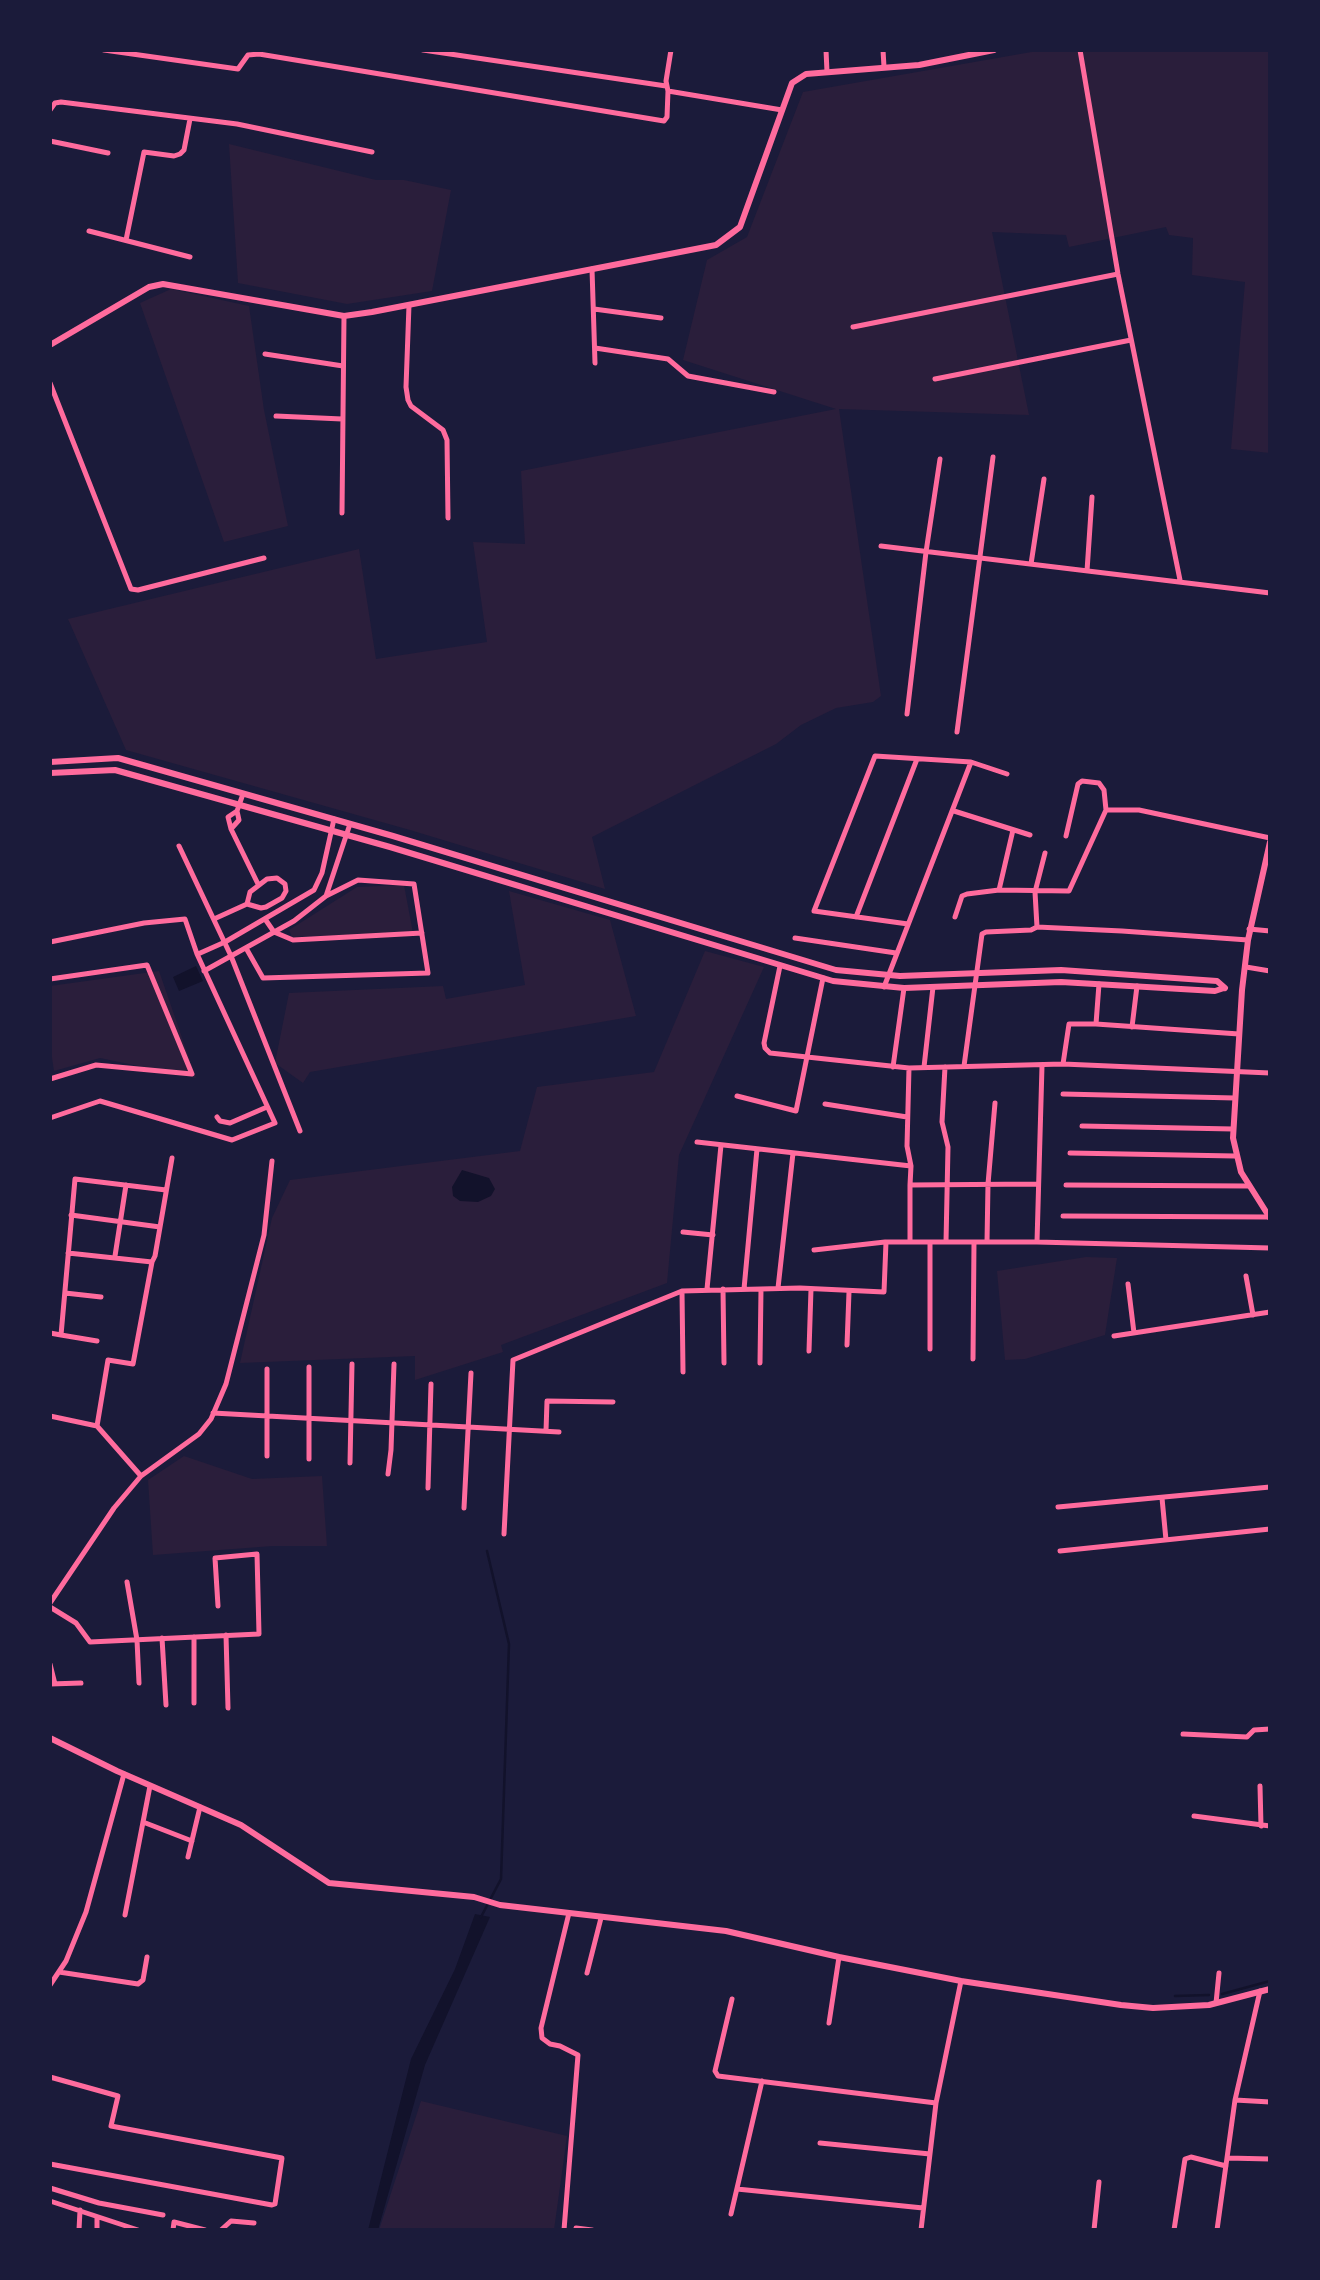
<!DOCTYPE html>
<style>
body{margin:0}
#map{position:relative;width:1320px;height:2280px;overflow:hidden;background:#1b1b3a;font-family:"Crimson Pro",serif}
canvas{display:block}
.frame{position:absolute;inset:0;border:52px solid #1b1b3a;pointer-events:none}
</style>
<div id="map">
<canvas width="1320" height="2280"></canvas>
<div class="frame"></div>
</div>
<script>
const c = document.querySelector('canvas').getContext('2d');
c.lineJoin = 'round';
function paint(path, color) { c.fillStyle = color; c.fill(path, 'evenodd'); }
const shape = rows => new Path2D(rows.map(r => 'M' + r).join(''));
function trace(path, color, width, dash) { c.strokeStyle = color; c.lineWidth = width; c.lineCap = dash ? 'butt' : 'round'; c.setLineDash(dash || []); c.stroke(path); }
const green = shape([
 [1043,50,1270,50,1270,453,1231,449,1245,282,1192,275,1193,238,1169,235,1166,227,1069,247,1066,235,992,232,1029,415,839,409,881,696,873,702,836,708,801,725,776,744,592,837,605,889,410,830,126,750,68,619,359,549,376,659,487,642,473,542,525,544,521,471,836,409,683,360,707,260,747,237,803,92],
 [229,144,376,180,404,180,451,190,432,291,347,304,238,283],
 [171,289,249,306,264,410,288,526,224,542,140,303],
 [404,885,413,933,292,937,289,930,357,887],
 [509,891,610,920,636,1016,310,1072,303,1083,275,1063,289,993,443,986,446,999,525,985],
 [705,951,764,967,679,1155,667,1283,501,1345,503,1352,415,1380,415,1356,240,1363,272,1218,290,1180,520,1151,537,1087,654,1072],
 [159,971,196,1078,100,1058,54,1071,50,1044,50,986],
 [1086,1257,1117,1258,1105,1335,1025,1359,1005,1360,997,1271],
 [184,1456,252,1479,322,1476,327,1546,273,1546,153,1555,148,1480],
 [421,2101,567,2136,554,2230,379,2230]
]);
const water = shape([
 [196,966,203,981,179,991,173,977],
 [462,1170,489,1178,495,1189,491,1196,478,1202,460,1201,453,1196,452,1187],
 [475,1914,490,1917,425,2065,378,2230,368,2230,411,2059,455,1969]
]);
const stream = shape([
 [481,1917,501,1879,509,1644,487,1551],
 [1222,1994,1270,1981],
 [1175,1996,1209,1995]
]);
const minor = shape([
 [104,50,238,69,248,55,259,54,664,121,667,117,668,91],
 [423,50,666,86],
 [671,50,666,81,668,91,782,110],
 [826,50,827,72],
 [883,50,884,67],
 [1080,50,1118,274,1180,580],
 [50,110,55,103,61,102,237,124,372,152],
 [50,141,108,153],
 [89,231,190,257],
 [126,240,144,152,174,156,180,154,184,150,190,119],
 [592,269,595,363],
 [409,305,406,387,408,400,411,406,443,430,447,440,448,518],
 [594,309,661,318],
 [853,327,1118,274],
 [595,348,668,359,688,376,774,392],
 [265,354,343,366],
 [935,379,1131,340],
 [50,383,131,589,138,590,264,558],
 [276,416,342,419],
 [342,513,344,316],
 [881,546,1270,593],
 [1031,564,1044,479],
 [1087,571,1092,497],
 [907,714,926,552,940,459],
 [957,732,993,457],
 [243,794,237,811,228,817,231,829,258,884],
 [954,811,1030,835],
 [231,829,239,820,237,811],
 [1066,836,1078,784,1082,781,1099,783,1104,790,1106,810],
 [179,846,231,956,300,1131],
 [999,890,1013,830],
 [856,917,917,759],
 [955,917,962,896,967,894,999,890,1069,891,1106,810,1139,810,1270,838],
 [214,919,247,904,261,908,266,907,282,898,286,891,285,884,277,878,267,879,250,892,247,904],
 [265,919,274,932,293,940,422,933],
 [908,924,814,911,875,756,971,762,1007,774],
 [1037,927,1035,892,1045,853],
 [1249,929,1270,931],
 [795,938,896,953],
 [50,942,144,923,185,919,197,954,275,1123,232,1140,100,1101,50,1118],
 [246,948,263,978,428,973,414,884,358,880,326,896],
 [198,954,225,942,314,890,322,873,334,819],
 [780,966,764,1043,765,1048,770,1053,909,1068,1063,1064,1270,1073],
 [1246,967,1270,971],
 [204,971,294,921,326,896,350,824],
 [50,979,147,965,192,1074,96,1065,50,1079],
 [884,987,971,762],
 [1096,1024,1099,984],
 [1132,1027,1137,986],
 [1063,1064,1069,1024,1096,1024,1239,1034],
 [964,1066,982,934,986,932,1031,930,1037,927,1122,931,1248,940],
 [893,1067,904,988],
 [924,1067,933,987],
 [945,1067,942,1122,948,1147,946,1242],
 [909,1068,907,1146,911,1166,910,1185,1037,1184],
 [1063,1094,1235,1098],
 [737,1096,796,1111,823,978],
 [825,1104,907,1117],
 [217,1117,220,1121,230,1123,267,1107],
 [1082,1126,1233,1129],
 [697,1142,911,1166],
 [1070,1153,1235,1156],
 [1066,1185,1248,1186],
 [71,1215,160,1227],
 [1063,1216,1269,1217],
 [683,1232,713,1235],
 [910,1242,910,1185],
 [930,1242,930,1349],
 [987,1242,988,1184,995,1103],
 [1037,1242,1042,1066],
 [814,1250,885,1242],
 [68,1253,152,1262,155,1256,172,1158],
 [115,1256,126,1185],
 [1246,1276,1253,1315],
 [1128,1284,1134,1333],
 [778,1288,793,1153],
 [707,1289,721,1145],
 [723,1289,724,1363],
 [744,1289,757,1149],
 [682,1291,800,1288,884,1292,886,1242,1037,1242,1270,1248],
 [65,1293,101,1297],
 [50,1333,61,1335,75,1179,166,1190],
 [61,1335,97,1341],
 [1114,1336,1270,1312],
 [847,1345,849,1292],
 [809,1351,811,1289],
 [973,1359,974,1242],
 [760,1363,761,1289],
 [309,1367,309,1459],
 [213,1413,559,1432],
 [50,1416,97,1426,141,1476],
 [97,1426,108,1360,133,1364,152,1262],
 [546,1431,547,1401,613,1402],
 [267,1456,267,1369],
 [350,1463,352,1364],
 [388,1474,391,1450,394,1364],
 [428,1488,431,1384],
 [1162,1498,1166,1540],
 [1058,1507,1270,1487],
 [464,1508,471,1373],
 [504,1534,513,1360,682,1291,683,1372],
 [1060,1551,1270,1529],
 [127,1582,137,1640,139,1683],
 [50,1603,114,1508,141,1476,199,1434,211,1419,226,1384,264,1235,272,1161],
 [50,1607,76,1623,90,1642,259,1634,257,1554,215,1558,218,1606],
 [226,1635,228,1708],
 [162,1638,166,1705],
 [50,1664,55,1684],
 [50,1684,81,1683],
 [194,1703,194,1637],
 [1183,1734,1247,1737,1254,1730,1270,1729],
 [1260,1786,1261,1826],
 [1194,1816,1270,1826],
 [143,1822,192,1841],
 [188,1857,200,1807],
 [125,1915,150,1786],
 [59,1972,138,1984,143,1980,147,1957],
 [587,1973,601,1918],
 [50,1985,66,1961,86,1912,124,1774],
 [732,1999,715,2071,718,2076,936,2103],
 [1216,2003,1219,1973],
 [829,2023,839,1957],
 [50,2077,118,2096,111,2126,282,2158,275,2204,272,2205,50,2164],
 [1235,2100,1270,2102],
 [820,2143,930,2154],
 [1227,2158,1270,2159],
 [50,2188,99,2203,163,2215],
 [737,2189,923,2208],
 [50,2201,138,2230],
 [731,2214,762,2081],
 [576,2228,592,2230],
 [79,2230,80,2210],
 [97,2230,97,2217],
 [173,2230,174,2222,205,2230],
 [221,2230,231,2221,254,2223],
 [564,2230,578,2055,560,2046,550,2044,542,2038,541,2028,569,1913],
 [921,2230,936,2103,961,1981],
 [1094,2230,1099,2182],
 [1174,2230,1185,2159,1191,2157,1226,2166],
 [1217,2230,1235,2100,1260,1991]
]);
const tertiary = shape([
 [50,345,149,287,163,284,344,316,372,312,716,245,740,227,792,83,806,74,919,65,994,50]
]);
const secondary = shape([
 [50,762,118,758,393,836,836,970,900,976,1061,970,1217,981,1225,988],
 [50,773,115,770,390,847,833,981,904,988,1061,982,1215,991,1224,988],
 [1270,842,1248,940,1242,990,1233,1138,1241,1172,1270,1218],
 [50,1738,117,1771,241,1825,329,1883,474,1897,500,1905,726,1931,839,1957,961,1981,1121,2005,1153,2008,1209,2005,1270,1989]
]);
paint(green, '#2a1e3b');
paint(water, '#12122b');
trace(stream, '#12122b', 2.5);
trace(minor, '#ff6b9d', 5);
trace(tertiary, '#ff6b9d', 6);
trace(secondary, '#ff6b9d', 6);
</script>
